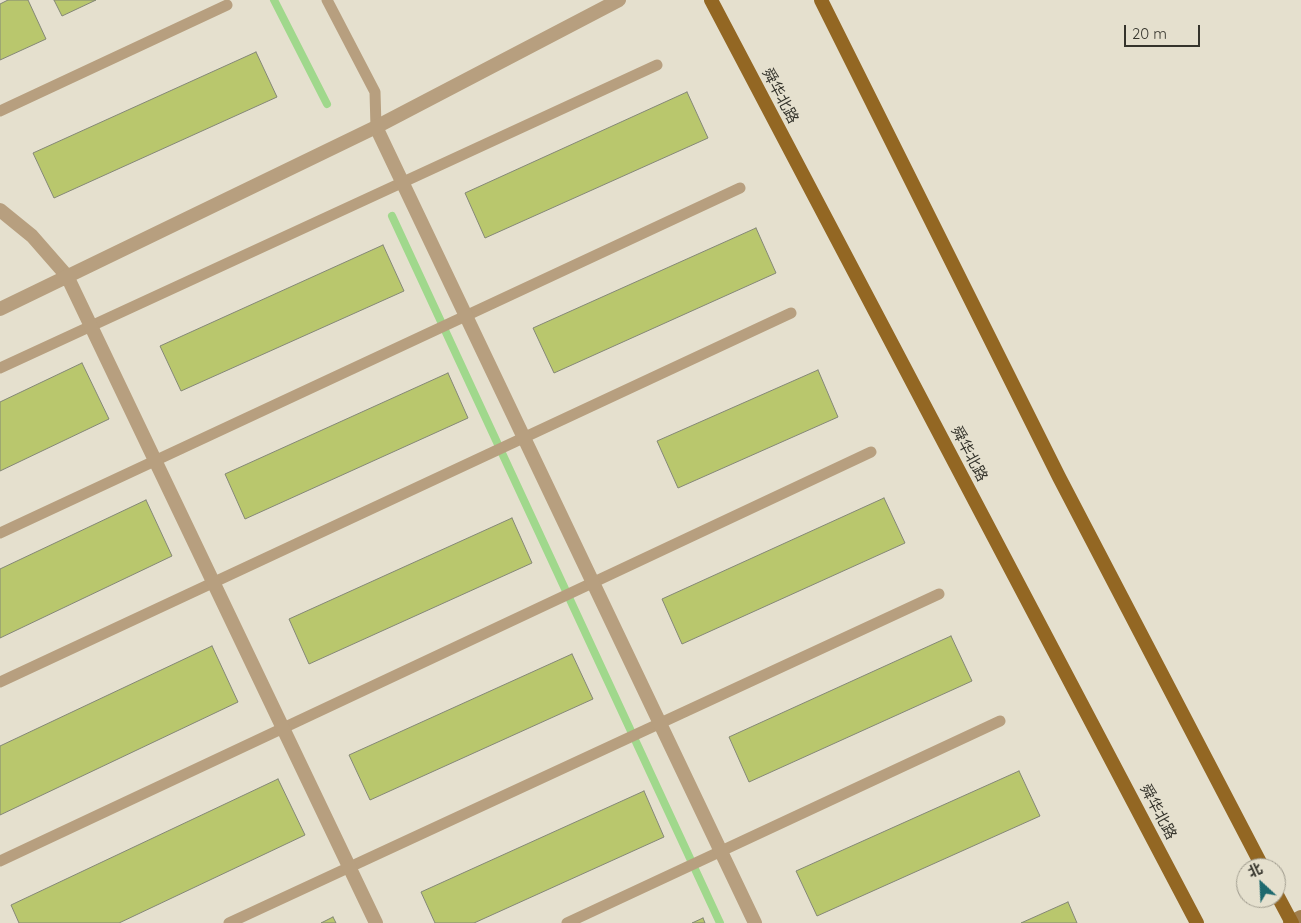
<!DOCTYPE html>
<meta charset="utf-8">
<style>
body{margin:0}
#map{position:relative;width:1301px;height:923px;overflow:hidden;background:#e5e0ce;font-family:Quicksand,"Noto Sans SC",sans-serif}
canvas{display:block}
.north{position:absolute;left:1236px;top:858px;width:50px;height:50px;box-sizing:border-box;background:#e5e0ce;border:1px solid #9f9b8d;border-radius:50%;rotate:335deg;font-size:14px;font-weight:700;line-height:20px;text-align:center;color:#35342c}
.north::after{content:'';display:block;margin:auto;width:18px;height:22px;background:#1d696e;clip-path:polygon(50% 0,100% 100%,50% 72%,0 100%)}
.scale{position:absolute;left:1124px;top:25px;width:76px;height:22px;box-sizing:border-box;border:2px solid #35342c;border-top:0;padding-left:6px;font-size:15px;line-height:18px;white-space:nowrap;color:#35342c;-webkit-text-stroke:4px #e5e0ce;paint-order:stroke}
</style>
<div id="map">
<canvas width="1301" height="923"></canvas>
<div class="north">北</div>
<div class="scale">20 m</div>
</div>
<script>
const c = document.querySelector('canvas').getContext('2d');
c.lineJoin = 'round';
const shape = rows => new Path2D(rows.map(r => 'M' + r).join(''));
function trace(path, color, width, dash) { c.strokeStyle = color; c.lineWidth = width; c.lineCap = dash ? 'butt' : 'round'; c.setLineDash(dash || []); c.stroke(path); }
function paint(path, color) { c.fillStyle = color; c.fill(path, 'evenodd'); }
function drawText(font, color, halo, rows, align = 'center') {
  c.font = font + ' Quicksand,"Noto Sans SC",sans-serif'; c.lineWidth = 4.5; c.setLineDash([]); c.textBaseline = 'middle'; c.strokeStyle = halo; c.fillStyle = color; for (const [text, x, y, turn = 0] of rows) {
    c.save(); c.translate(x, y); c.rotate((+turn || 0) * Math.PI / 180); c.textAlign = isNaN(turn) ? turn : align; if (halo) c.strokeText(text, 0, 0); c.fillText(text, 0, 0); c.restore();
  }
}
const stream = shape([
 [274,0,327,104],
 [392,216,720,923]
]);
const building = shape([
 [8,0,28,0,46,39,0,60,0,4,8,0],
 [54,0,96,0,62,16,54,0],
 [256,52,277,97,54,198,33,153,256,52],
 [687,92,708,138,485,238,465,193,687,92],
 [756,228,776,273,554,373,533,328,756,228],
 [383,245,404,291,181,391,160,346,383,245],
 [82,363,109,419,0,471,0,402,82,363],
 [818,370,838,417,678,488,657,441,818,370],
 [448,373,468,418,245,519,225,474,448,373],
 [884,498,905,543,682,644,662,599,884,498],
 [146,500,172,556,0,638,0,569,146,500],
 [512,518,532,563,309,664,289,619,512,518],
 [951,636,972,681,749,782,729,737,951,636],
 [212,646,238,702,0,815,0,746,212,646],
 [572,654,593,699,370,800,349,755,572,654],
 [1019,771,1040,816,817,916,796,871,1019,771],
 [278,779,305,835,119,923,19,923,11,905,278,779],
 [644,791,664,837,474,923,435,923,421,892,644,791],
 [1068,902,1077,923,1021,923,1068,902],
 [333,917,336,923,321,923,333,917],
 [703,918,705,923,692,923,703,918]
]);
const service = shape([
 [327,0,375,92,376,127],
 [0,111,227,5],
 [0,368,657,65],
 [0,533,740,188],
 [0,682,791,313],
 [0,861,871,452],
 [229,923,939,594],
 [567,923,1000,721]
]);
const minor = shape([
 [376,127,755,923],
 [0,210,32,236,67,276]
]);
const tertiary = shape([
 [67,276,376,923],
 [0,309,376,127,619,0]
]);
const secondary = shape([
 [1290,923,1301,917]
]);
const primary = shape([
 [711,0,1197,923],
 [821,0,1059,477,1263,868],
 [1276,893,1292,923]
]);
const streetNames = [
 ["舜华北路",780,96,62],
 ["舜华北路",969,454,62],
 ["舜华北路",1158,812,62]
];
trace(stream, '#a0d88c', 8);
paint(building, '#b9c76d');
trace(building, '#848776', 1);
trace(service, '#b79f7f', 11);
trace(minor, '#b79f7f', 14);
trace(tertiary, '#b79f7f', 14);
trace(secondary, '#a27f4e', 14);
trace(primary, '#936723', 14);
drawText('15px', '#35342c', '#e5e0ce', streetNames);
</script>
